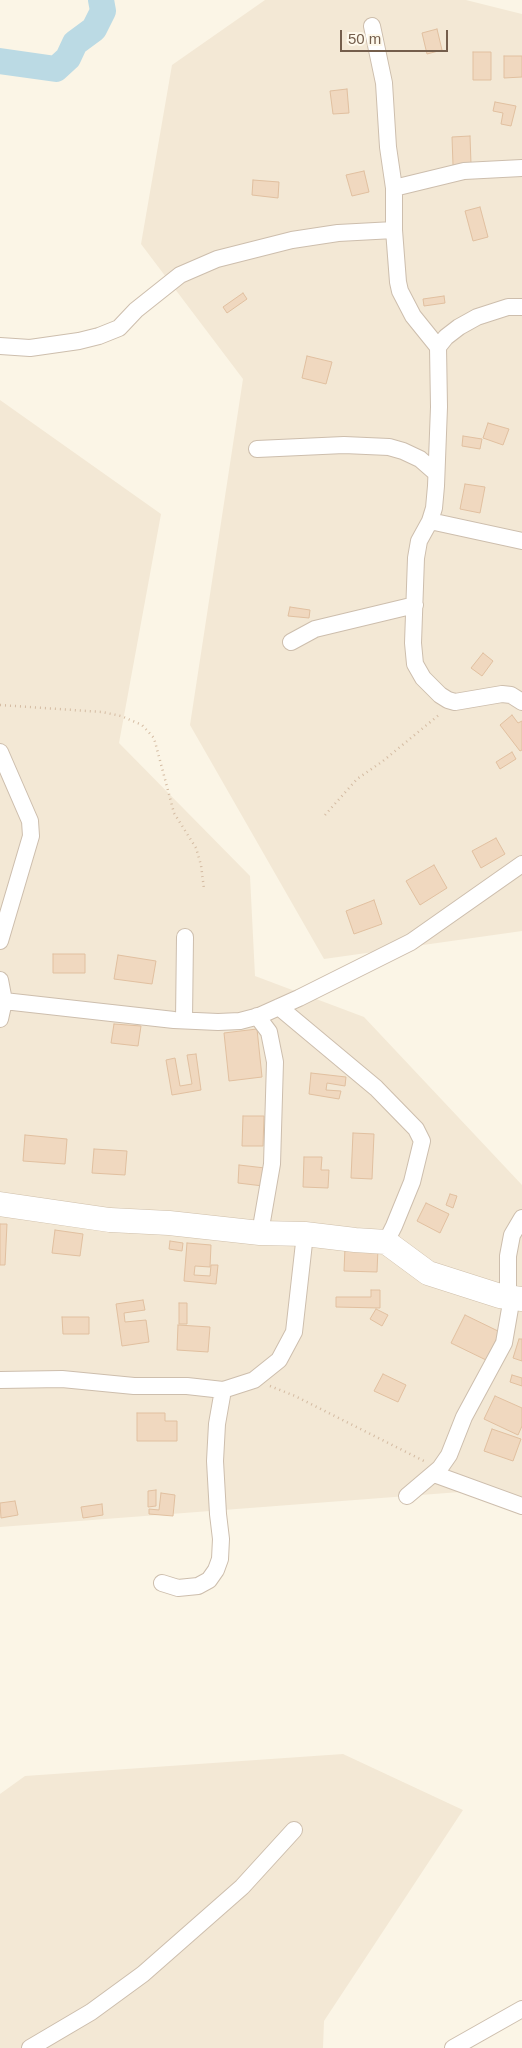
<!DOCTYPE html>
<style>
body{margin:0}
#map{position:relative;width:522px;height:2048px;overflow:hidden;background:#fbf5e6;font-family:Helvetica,sans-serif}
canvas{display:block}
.scale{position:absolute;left:340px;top:30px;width:108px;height:22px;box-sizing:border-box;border:2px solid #745e4c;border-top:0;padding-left:6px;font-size:15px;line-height:18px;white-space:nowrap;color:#745e4c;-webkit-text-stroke:4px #fef9ec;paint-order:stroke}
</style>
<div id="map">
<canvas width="522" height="2048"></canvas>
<div class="scale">50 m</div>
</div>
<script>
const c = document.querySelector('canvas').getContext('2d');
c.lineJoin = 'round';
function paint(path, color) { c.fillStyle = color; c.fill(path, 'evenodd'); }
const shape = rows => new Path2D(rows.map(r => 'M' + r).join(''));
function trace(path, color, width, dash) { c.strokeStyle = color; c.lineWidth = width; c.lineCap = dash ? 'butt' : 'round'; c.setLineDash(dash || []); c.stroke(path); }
const residential = shape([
 [265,0,466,0,522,14,522,931,324,959,190,725,243,379,141,244,172,65],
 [0,400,161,514,119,743,250,876,255,976,364,1017,522,1185,522,1513,460,1492,0,1527],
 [343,1754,463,1810,324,2021,323,2048,0,2048,0,1794,25,1776]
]);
const river = shape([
 [0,61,56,69,68,58,75,43,94,29,103,11,101,0]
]);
const building = shape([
 [437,29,442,50,427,54,422,33,437,29],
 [473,52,491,52,491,80,473,80,473,52],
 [504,56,522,56,522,77,504,78,504,56],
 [347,89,349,113,333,114,330,91,347,89],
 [495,102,516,106,511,126,501,124,503,113,493,111,495,102],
 [470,136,471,164,453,165,452,137,470,136],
 [364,171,369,192,352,196,346,175,364,171],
 [253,180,279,182,278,198,252,195,253,180],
 [480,207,488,237,473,241,465,211,480,207],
 [243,293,247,299,227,313,223,307,243,293],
 [444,296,445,303,424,306,423,299,444,296],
 [307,356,332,362,326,384,302,378,307,356],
 [488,423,509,429,503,445,483,438,488,423],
 [463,436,482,439,480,449,462,446,463,436],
 [465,484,485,487,480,513,460,509,465,484],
 [290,607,310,610,309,618,288,616,290,607],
 [483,653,493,661,482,676,471,668,483,653],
 [512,715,518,723,522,721,522,750,520,751,500,725,512,715],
 [512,752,516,759,500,769,496,762,512,752],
 [496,838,505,854,481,868,472,851,496,838],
 [434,865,447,888,420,905,406,881,434,865],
 [374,900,382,924,354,934,346,911,374,900],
 [53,954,85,954,85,973,53,973,53,954],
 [118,955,156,961,152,984,114,979,118,955],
 [114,1024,141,1026,138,1046,111,1043,114,1024],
 [257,1029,262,1077,229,1081,224,1033,257,1029],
 [196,1054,201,1090,172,1095,166,1060,175,1058,180,1086,192,1084,187,1055,196,1054],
 [311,1073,346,1077,345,1086,327,1083,326,1090,341,1091,339,1099,309,1094,311,1073],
 [243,1116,264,1116,263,1146,242,1146,243,1116],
 [353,1133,374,1134,372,1179,351,1178,353,1133],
 [25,1135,67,1139,65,1164,23,1161,25,1135],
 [94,1149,127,1151,125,1175,92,1173,94,1149],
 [304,1157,322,1157,321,1170,329,1170,328,1188,303,1187,304,1157],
 [239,1165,265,1168,263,1186,238,1183,239,1165],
 [450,1194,457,1196,453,1208,446,1205,450,1194],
 [426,1203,449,1214,440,1233,417,1221,426,1203],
 [0,1224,7,1224,5,1265,0,1265,0,1224],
 [55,1230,83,1234,80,1256,52,1253,55,1230],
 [170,1241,183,1243,182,1251,169,1249,170,1241],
 [187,1243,211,1245,210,1267,195,1266,194,1275,210,1276,211,1265,218,1265,216,1284,184,1281,187,1243],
 [345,1247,378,1248,377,1272,344,1271,345,1247],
 [371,1290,380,1290,380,1308,336,1307,336,1297,371,1297,371,1290],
 [143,1300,145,1310,124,1313,125,1322,146,1320,149,1342,122,1346,116,1304,143,1300],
 [179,1303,187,1303,187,1324,179,1324,179,1303],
 [376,1309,388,1315,382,1326,370,1319,376,1309],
 [465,1315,500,1332,486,1360,451,1343,465,1315],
 [62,1317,89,1317,89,1334,63,1334,62,1317],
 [178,1325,210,1327,208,1352,177,1350,178,1325],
 [519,1339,522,1339,522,1361,513,1358,519,1339],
 [383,1374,406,1385,398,1402,374,1391,383,1374],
 [512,1375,522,1378,522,1386,510,1382,512,1375],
 [495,1396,522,1408,522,1426,518,1435,484,1419,495,1396],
 [137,1413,165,1413,165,1421,177,1421,177,1441,137,1441,137,1413],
 [492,1429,521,1439,513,1461,484,1451,492,1429],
 [156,1490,156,1506,148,1507,148,1491,156,1490],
 [161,1493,175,1495,173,1516,149,1514,149,1509,159,1510,161,1493],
 [15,1501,18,1515,1,1518,0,1503,15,1501],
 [102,1504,103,1515,83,1518,81,1507,102,1504]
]);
const path = shape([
 [0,705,102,712,121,716,142,725,154,738,174,813,196,848,201,865,204,889],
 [325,815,357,779,383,761,440,714],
 [270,1386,295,1396,424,1461]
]);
const street = shape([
 [372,26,384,83,388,147,394,188,394,230,398,282,400,291,413,316,438,347],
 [394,188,464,171,522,168],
 [522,307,508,307,477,317,459,327,446,337,438,347,439,407,436,486,434,508,430,521,419,541,416,558,413,643,415,664,423,678,440,695,448,700,455,702,502,694,511,695,522,702],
 [0,346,30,348,79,341,99,336,119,328,136,310,180,275,217,259,292,240,338,233,394,230],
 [257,449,344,445,389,447,403,451,420,459,436,473],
 [430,521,522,541],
 [291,642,315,629,415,605],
 [0,752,30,821,31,836,0,941],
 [0,980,4,1001,0,1019],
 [4,1001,174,1020,218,1022,240,1021,259,1016,299,998,411,942,522,864],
 [279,1007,376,1088,416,1129,422,1141,412,1182,394,1226,386,1242],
 [257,1016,269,1032,275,1062,272,1164,260,1233],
 [184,1020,185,937],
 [508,1297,508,1256,512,1235,522,1218],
 [0,1380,62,1379,134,1386,187,1386,223,1390,254,1380,279,1360,294,1332,305,1234],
 [434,1474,522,1506],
 [407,1496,440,1468,449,1455,464,1417,504,1343,512,1297],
 [162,1583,178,1588,198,1586,209,1580,216,1570,220,1559,221,1539,218,1514,215,1461,217,1424,223,1390],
 [30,2048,91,2012,143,1974,242,1887,294,1830],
 [453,2048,522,2009]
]);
const secondary = shape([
 [0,1204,110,1220,169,1223,260,1233,305,1234,355,1240,386,1242,428,1273,500,1296,522,1299]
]);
paint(residential, '#f3e8d5');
trace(river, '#bbdae4', 26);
paint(building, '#f0d8bf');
trace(building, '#e1c0a0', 1);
trace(street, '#cdbead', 18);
trace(secondary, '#cfbfaa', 25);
trace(path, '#d4bba2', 2.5, [1, 4]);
trace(street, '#fff', 16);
trace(secondary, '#fff', 24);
</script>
